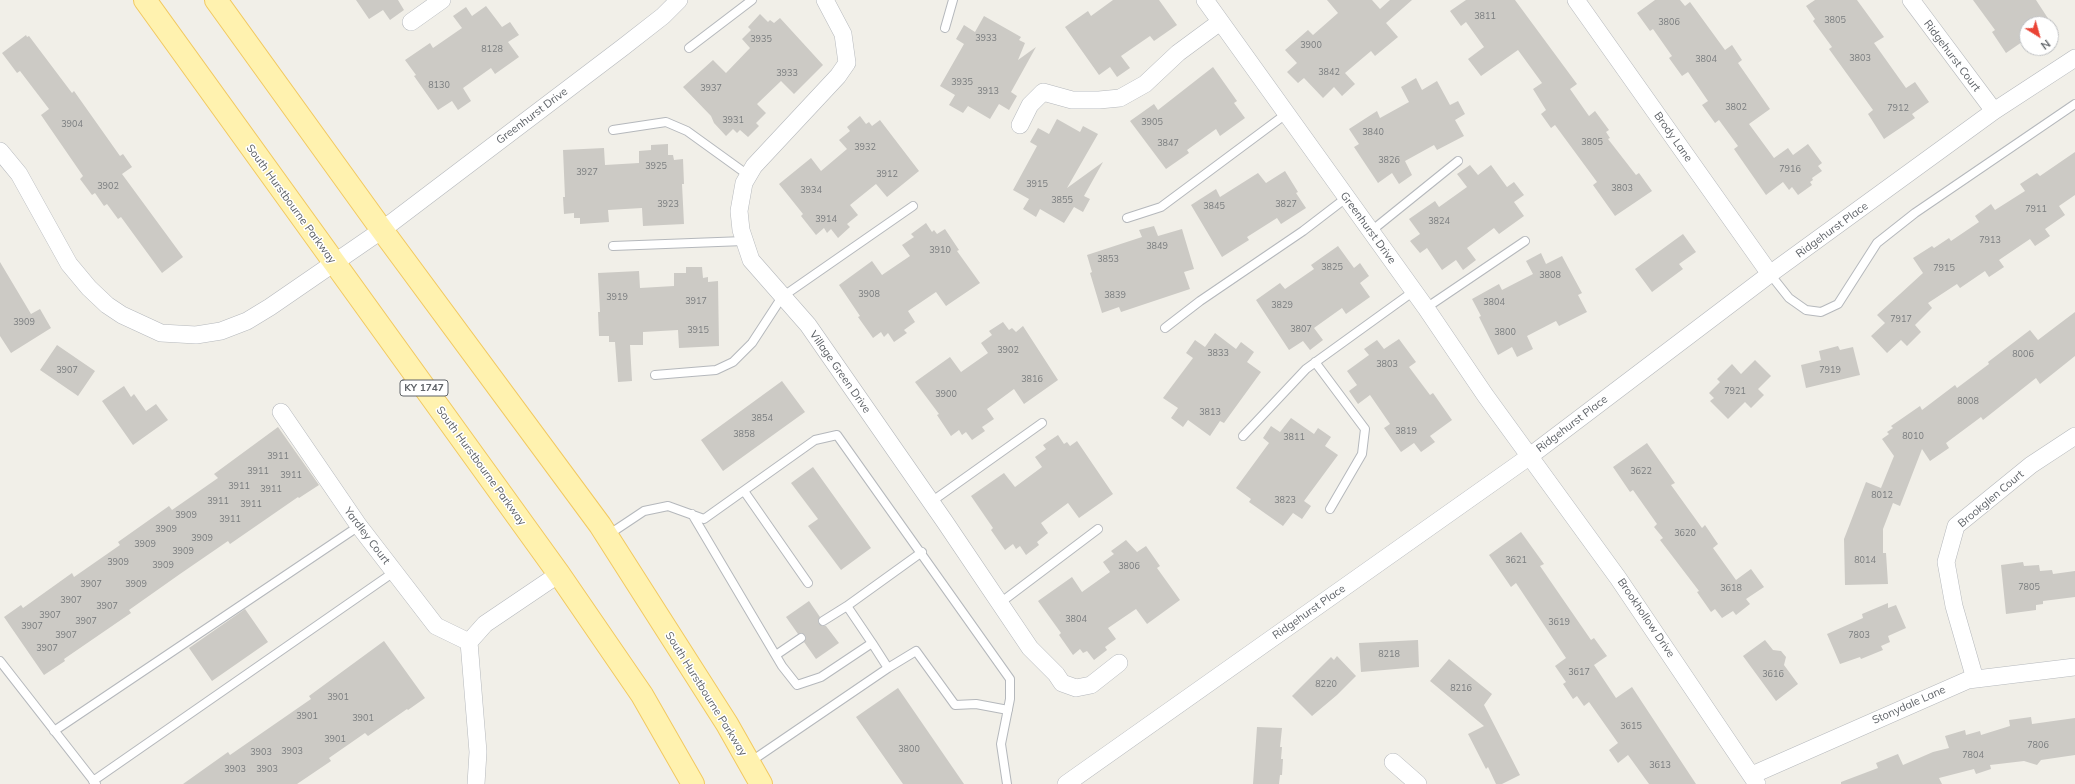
<!DOCTYPE html>
<style>
body{margin:0}
#map{position:relative;width:2075px;height:784px;overflow:hidden;background:#f1efe8;font-family:Mulish,sans-serif}
canvas{display:block}
.north{position:absolute;left:2019px;top:16px;width:40px;height:40px;box-sizing:border-box;background:#fff;border:1px solid #bfc1c3;border-radius:50%;rotate:143deg;font-size:11px;font-weight:700;line-height:16px;text-align:center;color:#5f6368}
.north::after{content:'';display:block;margin:auto;width:14px;height:18px;background:#ea4335;clip-path:polygon(50% 0,100% 100%,50% 72%,0 100%)}
</style>
<div id="map">
<canvas width="2075" height="784"></canvas>
<div class="north">N</div>
</div>
<script>
const c = document.querySelector('canvas').getContext('2d');
c.lineJoin = 'round';
function paint(path, color) { c.fillStyle = color; c.fill(path, 'evenodd'); }
const shape = rows => new Path2D(rows.map(r => 'M' + r).join(''));
function trace(path, color, width, dash) { c.strokeStyle = color; c.lineWidth = width; c.lineCap = dash ? 'butt' : 'round'; c.setLineDash(dash || []); c.stroke(path); }
function drawText(font, color, halo, rows, align = 'center') {
  c.font = font + ' Mulish,sans-serif'; c.lineWidth = 3; c.setLineDash([]); c.textBaseline = 'middle'; c.strokeStyle = halo; c.fillStyle = color; for (const [text, x, y, turn = 0] of rows) {
    c.save(); c.translate(x, y); c.rotate((+turn || 0) * Math.PI / 180); c.textAlign = isNaN(turn) ? turn : align; if (halo) c.strokeText(text, 0, 0); c.fillText(text, 0, 0); c.restore();
  }
}
const building = shape([
 [356,0,398,0,404,10,390,20,383,10,369,19],
 [1113,0,1159,0,1177,25,1154,41,1150,36,1121,56,1130,68,1117,77,1110,67,1099,75,1065,27,1088,11,1091,16],
 [1327,0,1372,0,1380,9,1390,0,1412,0,1386,23,1398,37,1375,56,1371,51,1345,73,1355,84,1342,96,1334,87,1323,98,1304,78,1298,83,1287,72,1297,63,1285,50,1308,30,1313,35,1338,13],
 [1466,0,1515,0,1577,84,1570,89,1589,116,1595,111,1609,130,1606,132,1610,138,1608,139,1636,175,1639,173,1652,191,1615,216,1593,185,1597,182,1555,125,1551,128,1541,114,1546,110,1533,89,1542,83,1518,50,1481,76,1468,59,1484,47,1466,22,1461,26,1450,11],
 [1655,0,1680,0,1685,6,1690,2,1725,50,1732,45,1742,60,1738,63,1770,109,1749,124,1774,158,1788,148,1793,155,1808,144,1822,163,1818,166,1822,171,1812,178,1813,180,1810,182,1812,185,1798,195,1792,187,1789,190,1783,182,1766,195,1734,149,1738,146,1719,120,1715,123,1702,105,1708,101,1688,72,1682,76,1669,58,1672,56,1653,29,1650,31,1637,13],
 [1815,0,1857,0,1884,37,1874,43,1906,88,1915,82,1929,102,1912,114,1915,118,1884,139,1868,114,1873,110,1829,49,1832,47,1813,21,1815,19,1806,6],
 [1973,0,2036,0,2053,26,2051,27,2051,24,2027,24,2027,43,2024,45,2022,42,2006,53,1992,32,1995,30],
 [486,6,502,27,510,22,519,35,508,42,519,57,495,74,491,68,463,88,471,101,458,110,452,101,438,110,414,76,416,75,405,60,430,43,433,48,462,28,453,16,466,7,472,16],
 [760,14,768,22,770,20,774,23,780,18,823,65,794,94,781,81,757,104,766,113,756,123,759,126,748,137,740,130,737,133,733,129,726,136,714,123,711,116,683,87,713,60,726,73,750,48,742,39,751,30,748,27],
 [984,16,1021,37,1019,40,1025,43,1018,60,1036,47,1011,92,1017,96,1009,110,999,104,990,119,968,106,963,113,949,105,955,95,940,86,964,44,956,39,964,25,975,32],
 [26,35,27,37,29,36,72,93,74,91,120,156,123,154,132,167,122,174,183,257,162,273,121,217,118,219,107,204,104,206,95,193,92,195,80,179,83,176,41,115,49,109,20,71,17,73,2,53],
 [1213,67,1237,101,1234,103,1245,118,1220,136,1216,129,1187,150,1189,153,1166,169,1130,121,1154,104,1158,110],
 [1416,78,1422,90,1437,81,1450,105,1458,101,1465,114,1455,120,1464,136,1437,150,1434,145,1405,161,1412,175,1399,184,1392,173,1378,183,1354,147,1359,144,1349,129,1377,111,1380,118,1409,102,1401,87],
 [860,116,866,124,869,122,872,126,880,120,919,171,887,197,876,184,850,205,858,215,847,224,850,227,838,238,831,229,827,233,824,228,816,235,801,216,803,214,779,184,811,158,821,171,847,149,839,140,850,131,847,127],
 [1057,119,1080,132,1083,126,1098,134,1067,188,1103,162,1084,196,1090,199,1083,212,1074,207,1064,223,1040,209,1036,217,1023,209,1029,199,1013,190,1037,146,1030,142,1038,128,1049,134],
 [668,144,668,155,673,155,674,160,683,159,684,184,682,184,684,224,643,226,642,208,608,210,609,222,580,224,580,218,574,218,574,213,564,214,563,197,565,197,563,150,604,148,605,165,639,163,639,151,651,150,651,145],
 [2075,152,2075,195,2059,206,2065,215,2045,229,2050,236,2035,246,2030,239,1999,260,2004,267,1989,277,1985,271,1960,288,1957,284,1928,303,1932,308,1915,325,1921,332,1907,346,1901,340,1887,353,1871,336,1885,323,1877,315,1923,273,1913,258,1932,246,1934,248,1949,238,1951,241,1979,222,1975,216,1991,204,1995,210,2025,191,2020,184,2037,173,2040,176],
 [1470,165,1478,175,1491,165,1507,187,1514,182,1524,195,1514,202,1524,216,1499,234,1494,228,1467,248,1476,260,1463,270,1456,260,1442,270,1427,248,1420,253,1410,241,1420,234,1409,219,1435,201,1439,207,1467,187,1457,174],
 [1285,171,1298,192,1296,193,1306,208,1281,224,1277,218,1247,237,1249,240,1222,257,1191,205,1216,189,1220,197,1258,173,1266,183],
 [926,223,932,232,934,230,937,234,945,229,959,250,957,251,980,283,946,306,936,292,908,311,915,322,904,330,907,333,894,342,888,333,884,337,881,332,873,338,858,317,860,316,839,285,872,261,882,275,910,256,902,245,914,237,911,234],
 [1154,226,1158,236,1182,229,1194,269,1184,272,1190,289,1121,312,1119,307,1102,313,1090,273,1092,272,1087,255,1142,237,1139,230],
 [1683,234,1696,252,1679,264,1683,269,1652,292,1635,269],
 [1338,246,1354,268,1360,263,1369,276,1360,283,1370,297,1346,314,1342,308,1314,328,1323,340,1310,350,1303,341,1289,350,1256,300,1280,283,1285,289,1314,269,1311,265],
 [1541,253,1546,264,1562,256,1582,293,1578,295,1587,312,1559,326,1556,321,1527,336,1533,349,1517,357,1512,347,1498,355,1479,317,1481,316,1472,299,1499,284,1502,290,1533,274,1526,261],
 [0,262,31,314,40,309,51,328,11,353,0,336],
 [686,267,702,267,703,278,708,277,708,282,718,281,719,346,679,348,678,330,643,332,643,345,630,345,632,381,618,382,615,342,609,342,609,336,599,336,598,312,600,312,598,273,639,271,640,288,674,286,674,273,686,273],
 [2075,312,2075,356,2040,384,2036,378,1983,420,1981,417,1946,443,1949,448,1930,461,1922,449,1900,506,1893,503,1883,529,1883,553,1886,553,1888,584,1845,585,1844,539,1866,482,1881,488,1894,456,1882,439,1889,434,1887,432,1893,428,1891,426,1920,406,1922,410,1955,385,1957,388,1989,364,1988,362,2030,330,2038,340],
 [1003,322,1009,330,1012,328,1016,332,1023,326,1058,380,1024,404,1014,389,987,409,994,419,982,427,985,431,972,440,966,432,962,435,959,430,951,436,937,415,939,414,915,382,950,357,961,372,988,353,981,343,992,335,989,331],
 [1215,333,1236,349,1241,342,1254,352,1247,362,1261,372,1224,423,1220,421,1210,436,1188,420,1183,427,1171,418,1178,408,1163,398,1193,358,1186,353,1195,340,1205,347],
 [1399,339,1416,362,1409,367,1430,395,1433,393,1452,420,1430,436,1435,442,1421,452,1414,443,1401,452,1384,428,1390,424,1370,395,1358,404,1349,391,1357,385,1347,371,1369,355,1364,349,1377,340,1384,349],
 [57,345,95,371,78,396,40,370],
 [1838,346,1840,350,1853,347,1860,375,1806,388,1801,365,1821,360,1819,351],
 [1755,360,1771,376,1758,389,1764,395,1751,408,1745,402,1728,419,1710,401,1714,398,1709,393,1720,382,1717,379,1732,364,1741,374],
 [782,381,805,412,723,471,701,440],
 [124,386,131,397,134,394,146,411,156,404,168,420,133,445,102,401],
 [1291,418,1314,434,1318,428,1331,437,1325,446,1338,455,1304,501,1311,506,1302,519,1293,513,1283,526,1249,502,1251,499,1236,488,1269,443,1263,438,1271,426,1280,432],
 [278,427,319,485,299,498,298,497,230,544,228,541,180,574,129,610,131,613,64,659,65,661,44,675,4,617,21,605,23,608,72,573,74,577,120,545,118,542,169,506,172,510,218,478,214,474],
 [1058,435,1064,444,1067,442,1070,446,1077,441,1113,494,1079,518,1068,503,1041,523,1048,533,1037,542,1039,545,1026,555,1020,546,1016,549,1013,544,1005,550,991,530,993,528,971,496,1004,473,1015,487,1042,467,1035,457,1046,449,1043,445],
 [1647,443,1675,483,1671,485,1702,528,1705,525,1718,544,1713,548,1736,580,1751,569,1764,587,1746,599,1750,604,1736,615,1733,611,1722,618,1715,609,1711,612,1697,592,1699,591,1660,540,1663,538,1654,527,1657,524,1633,490,1630,492,1613,467],
 [813,467,871,548,841,570,808,526,818,519,791,483],
 [1521,532,1544,564,1540,566,1562,598,1591,640,1594,638,1607,656,1594,665,1616,698,1632,687,1696,784,1649,784,1628,755,1618,763,1609,750,1618,743,1589,702,1584,706,1577,696,1573,699,1563,684,1566,682,1555,666,1566,658,1516,583,1511,587,1489,555],
 [1126,540,1137,552,1146,546,1160,566,1157,568,1180,600,1147,624,1136,609,1108,628,1116,639,1105,647,1107,650,1094,660,1087,651,1083,653,1080,649,1073,655,1059,635,1061,633,1038,601,1072,577,1082,592,1110,572,1103,562,1114,554,1111,551],
 [2023,562,2024,566,2039,565,2040,571,2052,570,2053,574,2075,571,2075,597,2043,601,2043,604,2036,605,2036,610,2006,614,2001,565],
 [809,601,820,617,818,621,819,624,823,626,826,626,839,643,816,659,804,642,806,638,805,635,798,634,786,617],
 [1888,603,1888,608,1896,605,1906,628,1888,636,1890,642,1881,646,1883,650,1861,659,1860,657,1840,664,1827,634,1863,618,1862,614],
 [245,609,268,642,212,681,189,648],
 [1418,640,1419,667,1361,672,1359,643],
 [1765,640,1773,650,1781,651,1786,657,1784,665,1798,684,1776,701,1743,656],
 [384,641,425,698,408,710,407,709,368,736,365,733,329,758,331,761,297,784,183,784,228,752,230,755,311,699,309,696],
 [1337,656,1356,676,1337,695,1312,716,1292,696,1331,657,1334,660],
 [1449,659,1492,694,1484,705,1520,775,1502,784,1496,784,1488,767,1486,769,1468,734,1484,726,1430,681],
 [898,688,964,784,903,784,856,717],
 [2031,717,2032,724,2075,718,2075,755,2041,760,2037,765,2024,761,1990,765,1991,769,1976,774,1974,769,1939,778,1942,784,1841,784,1841,782,1878,768,1876,763,1898,754,1903,765,1933,752,1949,748,1945,736,1965,730,1966,735,1980,731,1981,735,2010,726,2009,720],
 [1257,727,1282,728,1280,747,1282,747,1281,759,1283,759,1282,775,1280,775,1279,784,1253,784]
]);
const service = shape([
 [945,28,953,0],
 [689,48,752,0],
 [613,130,666,122,687,131,748,175],
 [1127,218,1161,207,1286,114],
 [1370,232,1458,161],
 [613,246,744,241],
 [1770,274,1789,298,1806,310,1821,312,1838,304,1877,243,1915,213,2075,104],
 [1426,308,1525,241],
 [1165,328,1200,301,1303,231,1346,198],
 [1315,362,1365,429,1362,454,1330,509],
 [655,375,716,370,733,362,752,343,782,297,913,206],
 [1243,436,1306,369,1414,291],
 [744,491,808,583],
 [931,502,1042,423],
 [692,514,782,666,797,685,821,677,872,643,888,668,750,762],
 [608,535,644,511,668,506,704,519,815,440,837,435,1010,679,1010,699,1001,744,1007,784],
 [1000,603,1098,529],
 [823,621,847,606],
 [872,643,847,606,922,552],
 [776,655,801,638],
 [0,661,96,784],
 [888,668,916,651,955,705,976,704,1008,710],
 [54,731,359,526],
 [93,781,394,572]
]);
const minor = shape([
 [825,0,843,34,847,63,838,76,754,166,744,183,739,211,741,230,751,260,808,325,945,522,1030,648,1056,674,1062,683,1076,688,1091,685,1119,663],
 [1205,0,1426,308,1485,395,1618,578,1757,784],
 [1576,0,1770,274],
 [1911,0,1994,111],
 [411,22,442,0],
 [1020,125,1030,105,1043,92,1072,100,1099,100,1120,98,1145,84,1178,53,1220,22],
 [0,151,19,174,69,264,89,288,107,305,122,315,161,333,196,335,221,331,247,321,270,307,382,230,622,48,663,16,679,0],
 [281,412,359,526,436,626,469,642],
 [1975,679,1954,606,1946,562,1956,526,2031,465,2075,436],
 [1393,762,1418,784],
 [1752,775,1968,680,2075,667],
 [476,784,478,752,469,642,485,624,559,574],
 [1066,784,1530,456,1770,274,1994,111,2075,58]
]);
const primary = shape([
 [145,0,559,574,642,695,693,784],
 [216,0,382,230,600,525,727,724,761,784]
]);
const numberNames = [
 ["3811",1485,16],
 ["3805",1835,20],
 ["3806",1669,22],
 ["3933",986,38],
 ["3935",761,39],
 ["3900",1311,45],
 ["8128",492,49],
 ["3803",1860,58],
 ["3804",1706,59],
 ["3842",1329,72],
 ["3933",787,73],
 ["3935",962,82],
 ["8130",439,85],
 ["3937",711,88],
 ["3913",988,91],
 ["3802",1736,107],
 ["7912",1898,108],
 ["3931",733,120],
 ["3905",1152,122],
 ["3904",72,124],
 ["3840",1373,132],
 ["3805",1592,142],
 ["3847",1168,143],
 ["3932",865,147],
 ["3826",1389,160],
 ["3925",656,166],
 ["7916",1790,169],
 ["3927",587,172],
 ["3912",887,174],
 ["3915",1037,184],
 ["3902",108,186],
 ["3803",1622,188],
 ["3934",811,190],
 ["3855",1062,200],
 ["3923",668,204],
 ["3827",1286,204],
 ["3845",1214,206],
 ["7911",2036,209],
 ["3914",826,219],
 ["3824",1439,221],
 ["7913",1990,240],
 ["3849",1157,246],
 ["3910",940,250],
 ["3853",1108,259],
 ["3825",1332,267],
 ["7915",1944,268],
 ["3808",1550,275],
 ["3908",869,294],
 ["3839",1115,295],
 ["3919",617,297],
 ["3917",696,301],
 ["3804",1494,302],
 ["3829",1282,305],
 ["7917",1901,319],
 ["3909",24,322],
 ["3807",1301,329],
 ["3915",698,330],
 ["3800",1505,332],
 ["3902",1008,350],
 ["3833",1218,353],
 ["8006",2023,354],
 ["3803",1387,364],
 ["3907",67,370],
 ["7919",1830,370],
 ["3816",1032,379],
 ["7921",1735,391],
 ["3900",946,394],
 ["8008",1968,401],
 ["3813",1210,412],
 ["3854",762,418],
 ["3819",1406,431],
 ["3858",744,434],
 ["8010",1913,436],
 ["3811",1294,437],
 ["3911",278,456],
 ["3911",258,471],
 ["3622",1641,471],
 ["3911",291,475],
 ["3911",239,486],
 ["3911",271,489],
 ["8012",1882,495],
 ["3823",1285,500],
 ["3911",218,501],
 ["3911",251,504],
 ["3909",186,515],
 ["3911",230,519],
 ["3909",166,529],
 ["3620",1685,533],
 ["3909",202,538],
 ["3909",145,544],
 ["3909",183,551],
 ["3621",1516,560],
 ["8014",1865,560],
 ["3909",118,562],
 ["3909",163,565],
 ["3806",1129,566],
 ["3907",91,584],
 ["3909",136,584],
 ["7805",2029,587],
 ["3618",1731,588],
 ["3907",71,600],
 ["3907",107,606],
 ["3907",50,615],
 ["3804",1076,619],
 ["3907",86,621],
 ["3619",1559,622],
 ["3907",32,626],
 ["3907",66,635],
 ["7803",1859,635],
 ["3907",47,648],
 ["8218",1389,654],
 ["3617",1579,672],
 ["3616",1773,674],
 ["8220",1326,684],
 ["8216",1461,688],
 ["3901",338,697],
 ["3901",307,716],
 ["3901",363,718],
 ["3615",1631,726],
 ["3901",335,739],
 ["7806",2038,745],
 ["3800",909,749],
 ["3903",292,751],
 ["3903",261,752],
 ["7804",1973,755],
 ["3613",1660,765],
 ["3903",235,769],
 ["3903",267,769]
];
const shields = [
 [424,388,48]
];
const shieldNames = [
 ["KY 1747",424,388]
];
const streetNames = [
 ["Ridgehurst Court",1952,56,53],
 ["Greenhurst Drive",532,116,-37],
 ["Brody Lane",1673,137,55],
 ["South Hurstbourne Parkway",291,204,54],
 ["Greenhurst Drive",1368,228,54],
 ["Ridgehurst Place",1832,230,-36],
 ["Village Green Drive",840,372,55],
 ["Ridgehurst Place",1572,424,-37],
 ["South Hurstbourne Parkway",481,466,54],
 ["Brookglen Court",1991,499,-40],
 ["Yardley Court",367,536,53],
 ["Ridgehurst Place",1309,612,-35],
 ["Brookhollow Drive",1646,618,56],
 ["South Hurstbourne Parkway",706,694,58],
 ["Stonydale Lane",1909,705,-24]
];
paint(building, '#cccac5');
trace(service, '#b5b8bc', 10);
trace(minor, '#b5b8bc', 18);
trace(primary, '#f2c960', 24);
trace(service, '#fff', 8);
trace(minor, '#fff', 17);
trace(primary, '#fff2af', 22);
drawText('9px', '#7a7d7f', null, numberNames);
for (const [x, y, w] of shields) { const box = new Path2D(); box.roundRect(x - w / 2, y - 8, w, 16, 3); c.fillStyle = '#fff'; c.fill(box); trace(box, '#5f6368', 1); }
drawText('bold 10px', '#5f6368', null, shieldNames);
drawText('11px', '#5f6368', '#fff', streetNames);
</script>
